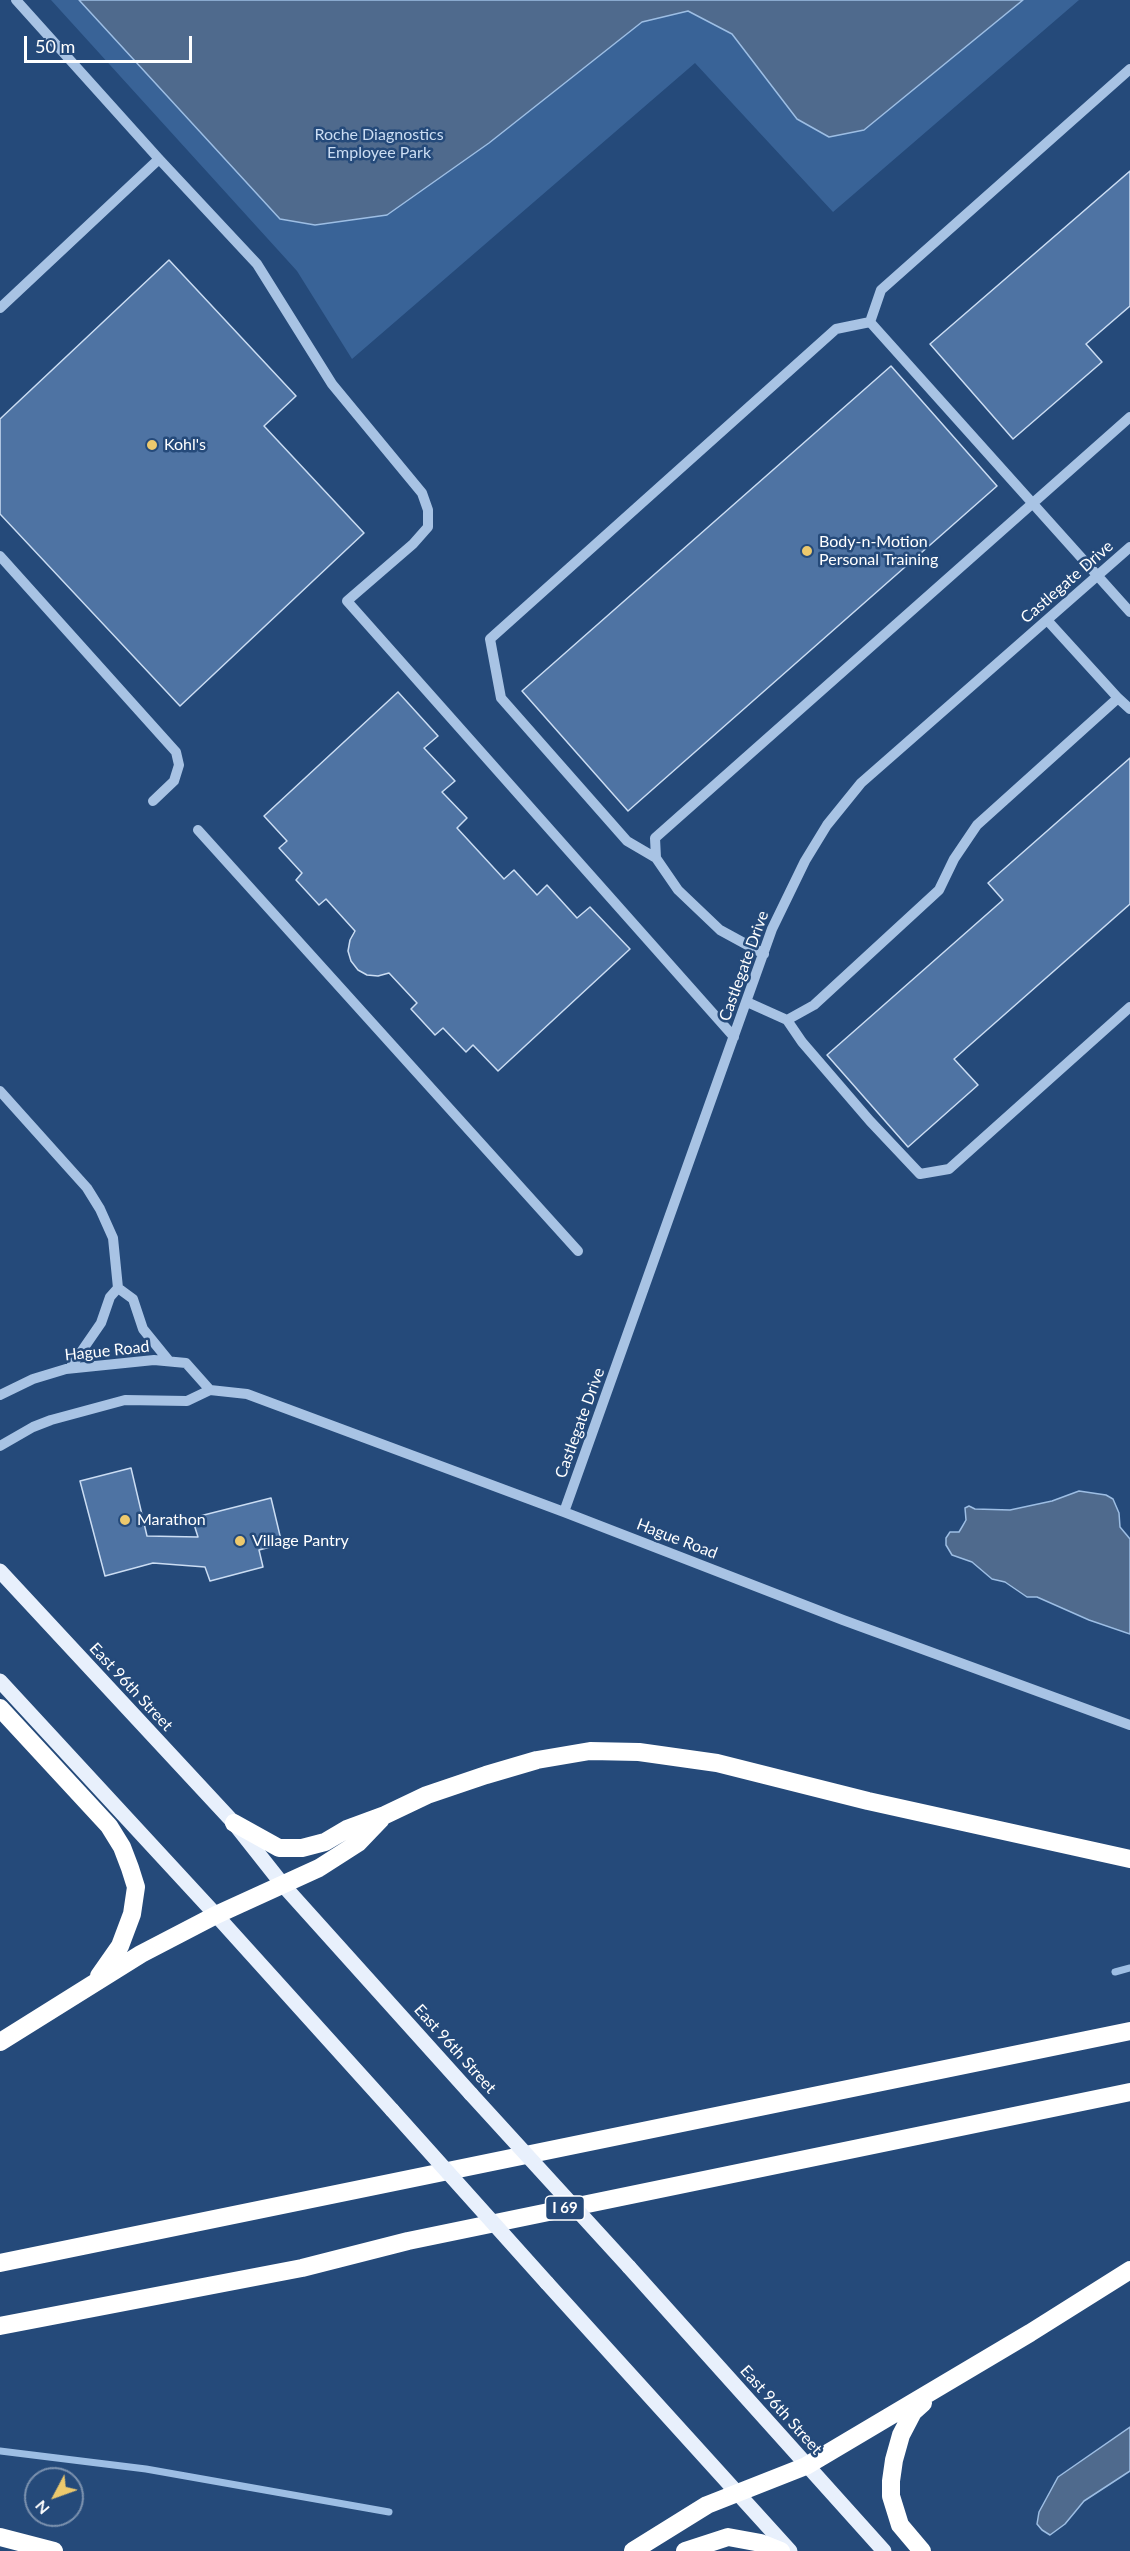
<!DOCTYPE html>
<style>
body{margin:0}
#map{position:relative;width:1130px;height:2551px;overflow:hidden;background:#254a7a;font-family:Lato,sans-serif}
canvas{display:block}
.north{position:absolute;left:24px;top:2467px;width:60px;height:60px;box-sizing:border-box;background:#254a7a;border:2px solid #7c92af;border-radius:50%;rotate:229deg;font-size:16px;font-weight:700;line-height:24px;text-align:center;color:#fff}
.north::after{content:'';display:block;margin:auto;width:21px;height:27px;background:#edc96d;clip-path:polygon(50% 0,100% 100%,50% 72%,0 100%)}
.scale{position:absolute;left:24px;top:36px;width:168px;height:27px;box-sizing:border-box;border:3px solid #fff;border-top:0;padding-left:8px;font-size:18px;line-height:21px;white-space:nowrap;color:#fff;-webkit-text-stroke:4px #254a7a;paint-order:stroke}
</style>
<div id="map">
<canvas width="1130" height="2551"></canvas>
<div class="north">N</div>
<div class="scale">50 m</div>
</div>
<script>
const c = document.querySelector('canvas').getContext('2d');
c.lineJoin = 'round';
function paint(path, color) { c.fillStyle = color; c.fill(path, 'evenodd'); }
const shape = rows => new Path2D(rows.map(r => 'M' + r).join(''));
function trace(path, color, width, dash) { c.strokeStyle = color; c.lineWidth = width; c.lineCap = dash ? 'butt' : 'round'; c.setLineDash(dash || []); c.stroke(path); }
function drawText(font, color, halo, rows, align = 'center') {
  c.font = font + ' Lato,sans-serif'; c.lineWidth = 5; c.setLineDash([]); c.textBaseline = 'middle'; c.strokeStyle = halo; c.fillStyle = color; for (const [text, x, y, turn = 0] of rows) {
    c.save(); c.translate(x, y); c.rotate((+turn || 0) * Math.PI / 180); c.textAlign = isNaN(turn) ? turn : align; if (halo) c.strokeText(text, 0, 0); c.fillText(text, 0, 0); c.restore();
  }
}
const green = shape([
 [51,0,1079,0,833,212,695,63,352,359,297,271]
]);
const water = shape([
 [79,0,1023,0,864,130,829,137,797,119,732,34,688,11,642,22,489,143,387,215,315,225,280,219,79,0],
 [1079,1491,1106,1495,1113,1499,1119,1513,1120,1527,1130,1539,1130,1634,1089,1620,1037,1597,1027,1597,1005,1582,992,1579,972,1562,952,1555,946,1545,946,1538,950,1532,959,1532,962,1527,966,1520,965,1508,969,1506,975,1509,1010,1510,1052,1501,1079,1491],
 [1130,2427,1130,2471,1084,2501,1065,2524,1050,2535,1042,2530,1037,2524,1039,2512,1058,2477,1130,2427]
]);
const stream = shape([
 [1115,1972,1130,1968],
 [0,2451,146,2469,389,2512]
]);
const building = shape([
 [1130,171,1130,306,1086,344,1102,362,1013,439,930,344,1130,171],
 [169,260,296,396,264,426,364,533,180,706,0,514,0,419,169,260],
 [891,366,997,486,628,811,522,691,891,366],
 [398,692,438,736,424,748,455,781,442,792,467,818,457,828,504,879,514,870,537,895,547,885,577,918,590,907,630,949,498,1071,473,1045,466,1052,443,1028,435,1035,411,1009,417,1003,389,973,378,976,367,975,358,970,351,961,348,951,350,940,355,931,326,899,319,905,296,880,302,873,279,848,287,841,264,816,398,692],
 [1130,758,1130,904,954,1059,978,1085,908,1147,827,1055,1003,900,988,883,1130,758],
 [131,1468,147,1536,198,1537,192,1518,271,1498,282,1544,259,1550,263,1567,210,1581,205,1567,153,1563,105,1576,80,1481,131,1468]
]);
const minor = shape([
 [16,0,159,159,257,264,332,384,422,493,428,510,428,527,413,544,347,601,734,1037],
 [1130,69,881,290,870,322,1130,612],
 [0,308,159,159],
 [0,556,176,752,179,765,174,781,153,801],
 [1047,620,1118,698],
 [198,830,578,1251],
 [656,858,627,841,501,698,490,639,836,329,870,322],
 [764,954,720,930,678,890,656,858,655,838,1130,417],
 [747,1002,787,1020,802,1042,870,1121,920,1174,949,1169,1130,1007],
 [787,1020,814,1005,939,890,954,859,977,825,1118,698,1130,709],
 [0,1091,87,1188,100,1209,113,1238,118,1288,110,1297,101,1323,70,1368],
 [118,1288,133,1299,143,1329,169,1361],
 [0,1395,33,1379,66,1369,154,1360,186,1363,210,1390],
 [0,1446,33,1427,51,1420,125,1400,187,1401,210,1390,247,1394,564,1512,843,1620,1130,1725],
 [564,1512,772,929,805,861,827,825,861,783,1130,547]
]);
const major = shape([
 [0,1571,234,1823,283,1885,471,2094],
 [0,1681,216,1915,392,2110],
 [629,2267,884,2551],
 [547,2283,790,2551]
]);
const highway = shape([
 [0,1708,109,1826,122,1847,130,1868,136,1887,132,1914,120,1946,99,1976],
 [234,1823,279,1848,302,1848,325,1842,347,1829,385,1815,427,1795,486,1775,537,1760,590,1751,639,1752,717,1763,868,1801,1130,1859],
 [0,2042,141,1954,216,1915,319,1868,358,1843,381,1819],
 [0,2263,1130,2031],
 [0,2326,302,2268,408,2241,1130,2092],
 [0,2537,54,2551],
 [633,2551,707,2505,806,2466,1030,2333,1130,2270],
 [685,2551,728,2537,761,2543,781,2551],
 [922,2551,900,2525,891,2496,891,2481,894,2460,901,2435,913,2412,923,2403]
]);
const majorBridge = shape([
 [471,2094,629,2267],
 [392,2110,547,2283]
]);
const markers = [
 [152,445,6,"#edc96d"],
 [807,551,6,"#edc96d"],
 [125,1520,6,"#edc96d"],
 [240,1541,6,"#edc96d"]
];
const shields = [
 [565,2208,39]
];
const shieldNames = [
 ["I 69",565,2208]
];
const parkNames = [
 ["Roche Diagnostics",379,135],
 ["Employee Park",379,153]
];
const poiNames = [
 ["Kohl's",164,445],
 ["Body-n-Motion",819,542],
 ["Personal Training",819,560],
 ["Marathon",137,1520],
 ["Village Pantry",252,1541]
];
const streetNames = [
 ["Castlegate Drive",1067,582,-41],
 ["Castlegate Drive",744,966,-70],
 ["Hague Road",107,1351,-6],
 ["Castlegate Drive",580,1423,-70],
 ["Hague Road",677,1539,21],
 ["East 96th Street",131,1687,47],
 ["East 96th Street",455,2049,48],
 ["East 96th Street",781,2410,48]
];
paint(green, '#396397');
paint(water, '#4f6a8d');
trace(water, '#9dbee4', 1.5);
trace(stream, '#9dbee4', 7);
paint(building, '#4e73a3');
trace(building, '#cbddf3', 1.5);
trace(minor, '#a8c3e4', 10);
trace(major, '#e8f0fc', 15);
trace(highway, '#fff', 18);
trace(majorBridge, '#e8f0fc', 15);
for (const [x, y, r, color] of markers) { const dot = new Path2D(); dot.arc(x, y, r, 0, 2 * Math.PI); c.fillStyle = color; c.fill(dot); trace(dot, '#254a7a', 2); }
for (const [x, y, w] of shields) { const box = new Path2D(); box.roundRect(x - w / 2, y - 12, w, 24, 4.5); c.fillStyle = '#254a7a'; c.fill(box); trace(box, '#fff', 1.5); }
drawText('bold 15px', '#fff', null, shieldNames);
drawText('16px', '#cbddf3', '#254a7a', parkNames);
drawText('16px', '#fff', '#254a7a', poiNames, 'left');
drawText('16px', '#fff', '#254a7a', streetNames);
</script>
